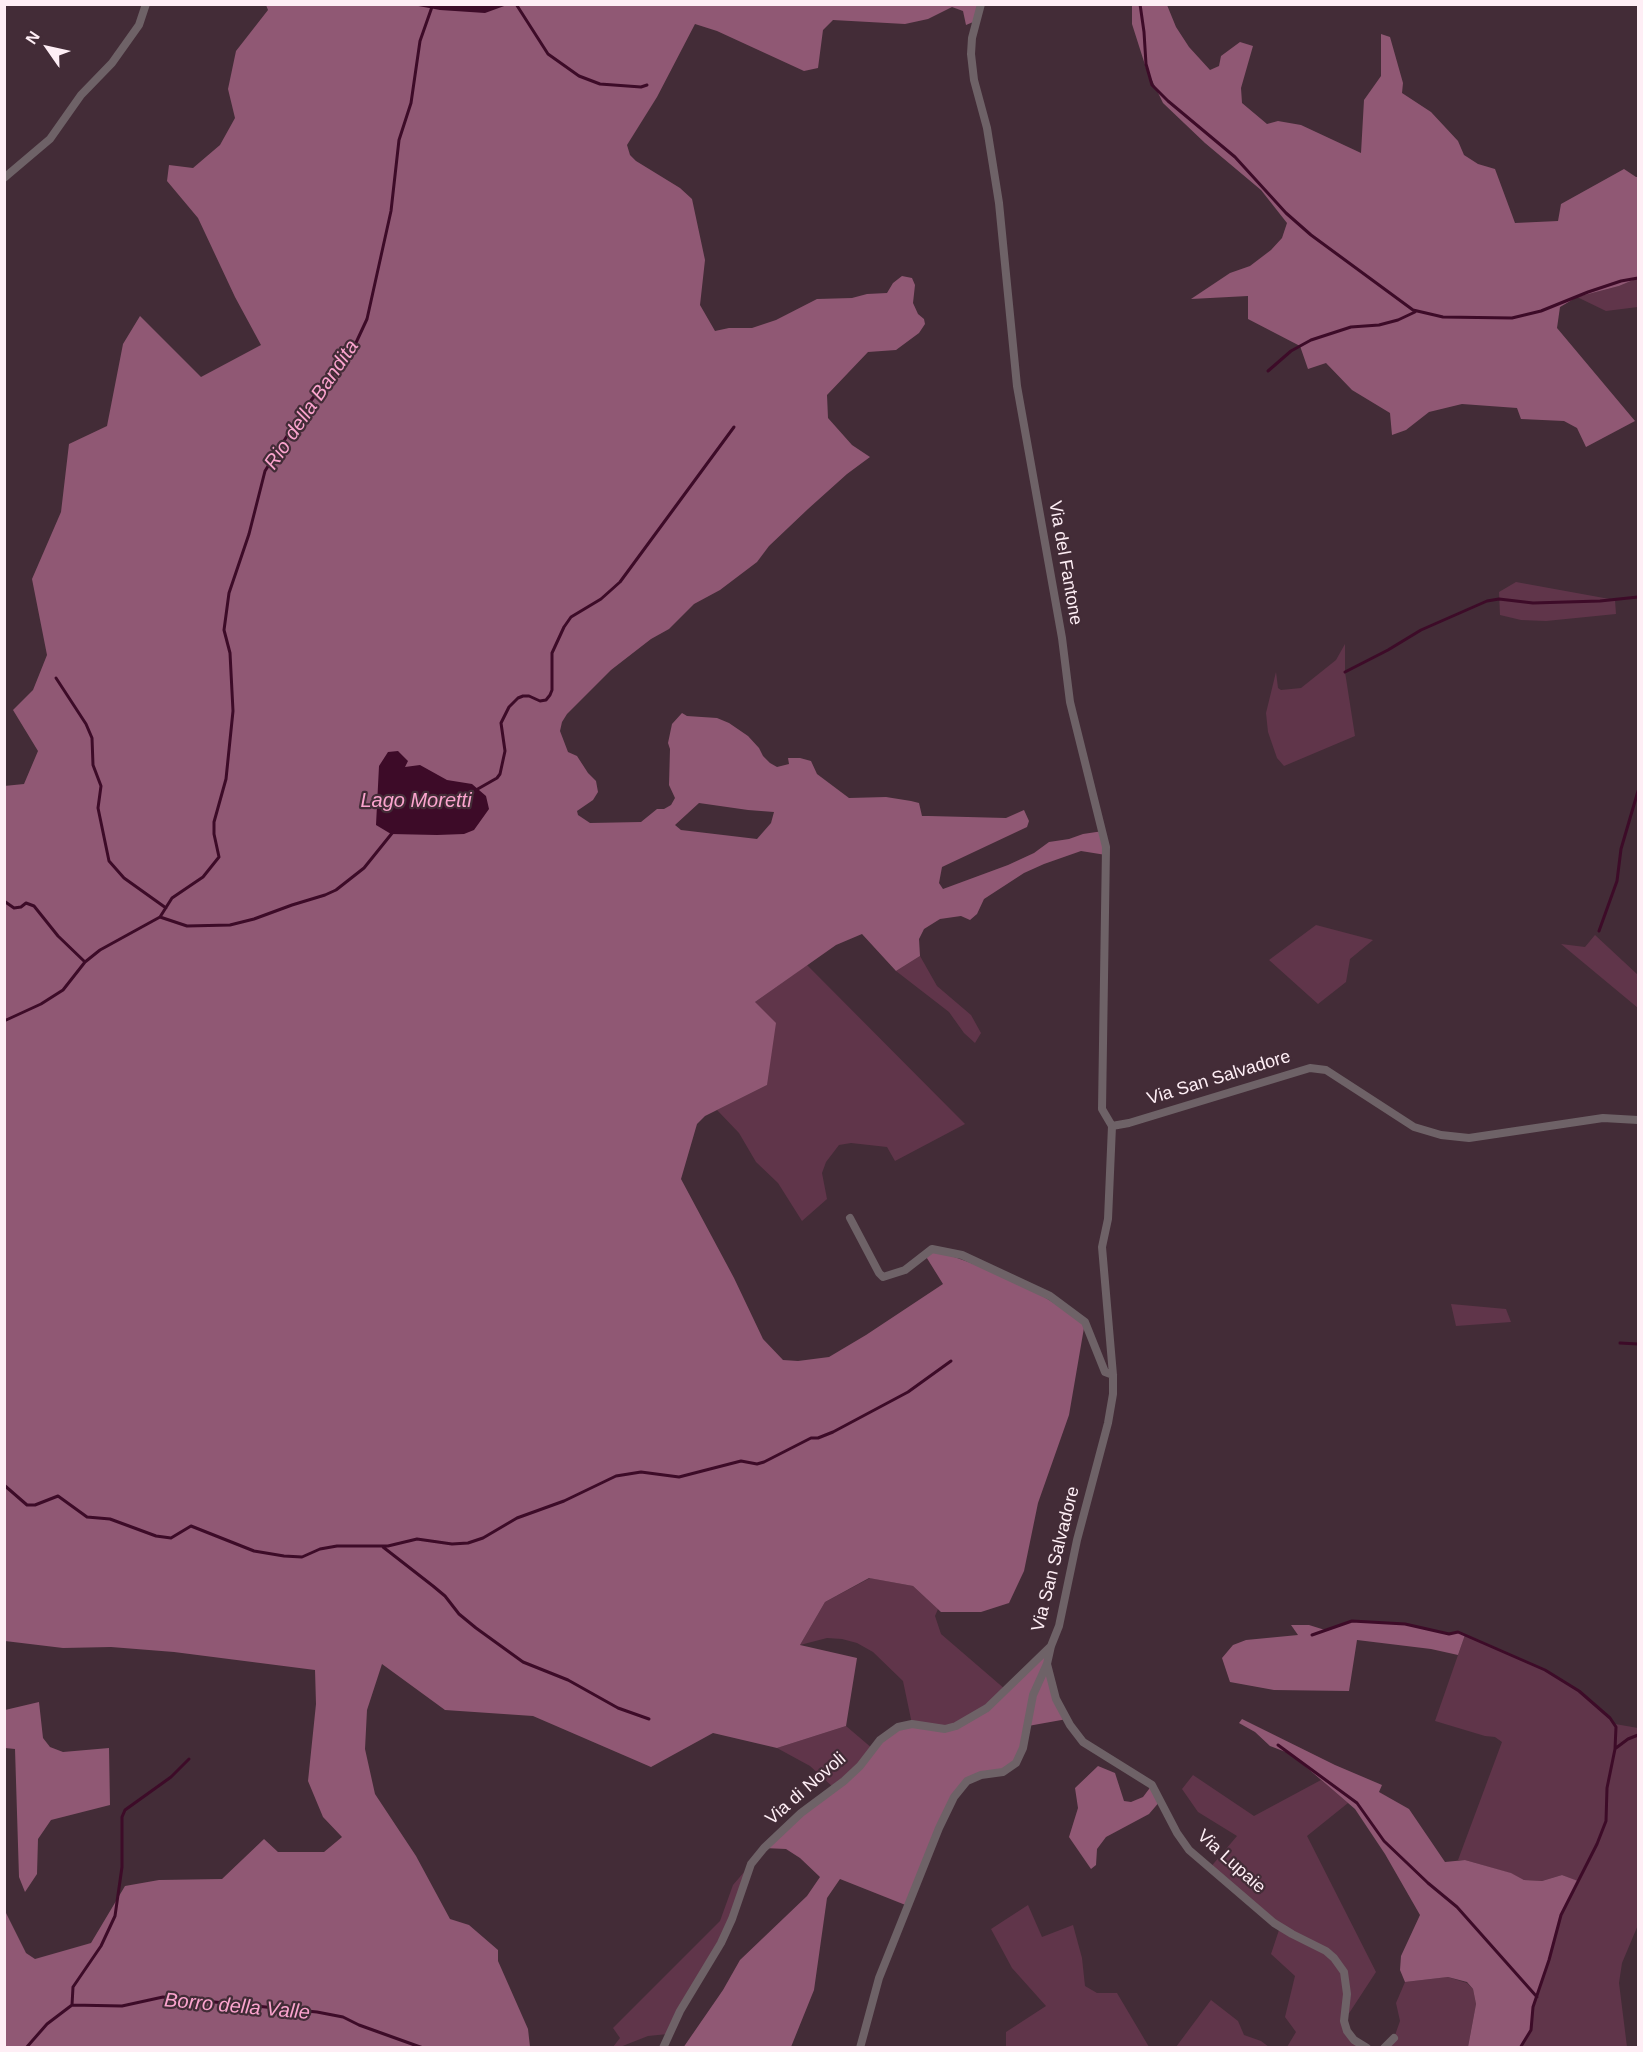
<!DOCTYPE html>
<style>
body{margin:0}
#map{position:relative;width:1643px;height:2052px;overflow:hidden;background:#432c37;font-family:Helvetica,sans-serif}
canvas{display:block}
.frame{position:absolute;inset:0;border:6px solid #feeef5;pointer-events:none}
.north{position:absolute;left:18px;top:18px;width:60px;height:60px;-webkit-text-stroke:4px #432c37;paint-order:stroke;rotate:304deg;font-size:16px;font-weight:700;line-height:24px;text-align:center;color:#feeef5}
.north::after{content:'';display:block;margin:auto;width:21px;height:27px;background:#feeef5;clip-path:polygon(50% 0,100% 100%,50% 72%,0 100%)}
</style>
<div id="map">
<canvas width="1643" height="2052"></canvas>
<div class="frame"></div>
<div class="north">N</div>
</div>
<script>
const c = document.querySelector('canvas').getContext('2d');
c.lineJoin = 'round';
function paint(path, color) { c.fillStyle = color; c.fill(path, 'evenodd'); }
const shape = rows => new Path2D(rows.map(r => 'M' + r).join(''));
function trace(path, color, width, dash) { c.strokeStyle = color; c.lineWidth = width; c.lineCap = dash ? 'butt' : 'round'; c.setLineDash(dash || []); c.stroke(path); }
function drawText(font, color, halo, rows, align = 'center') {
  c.font = font + ' Helvetica,sans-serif'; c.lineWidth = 4.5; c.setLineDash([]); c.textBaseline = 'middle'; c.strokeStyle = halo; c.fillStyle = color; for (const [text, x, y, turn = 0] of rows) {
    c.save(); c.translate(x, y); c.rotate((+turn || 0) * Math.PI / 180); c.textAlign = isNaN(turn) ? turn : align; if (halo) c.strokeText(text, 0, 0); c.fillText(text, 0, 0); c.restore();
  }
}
const green = shape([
 [1638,278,1638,307,1606,311,1577,297,1619,286],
 [1516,582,1615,600,1616,614,1546,621,1521,620,1500,615,1499,592],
 [1345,644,1345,672,1355,736,1284,766,1277,758,1268,732,1266,713,1276,672,1278,688,1281,690,1301,688,1336,660],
 [1316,925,1373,940,1350,959,1346,982,1318,1004,1269,960],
 [1595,935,1638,975,1638,1008,1561,944,1585,947],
 [920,956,937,986,971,1015,981,1033,975,1043,964,1033,949,1012,896,971],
 [807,965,965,1124,895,1161,887,1147,851,1143,839,1145,826,1162,822,1173,827,1199,802,1221,778,1183,756,1162,739,1133,717,1110,767,1085,755,1002],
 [1451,1304,1506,1309,1511,1322,1456,1326],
 [870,1578,913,1586,938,1609,935,1616,941,1634,1006,1690,956,1726,912,1724,903,1681,873,1652,857,1643,842,1639,827,1638,800,1645,825,1602],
 [1465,1635,1545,1670,1579,1691,1615,1724,1638,1728,1638,1925,1622,1963,1619,1983,1627,2047,1520,2047,1531,2030,1533,2007,1549,1960,1561,1915,1577,1881,1562,1875,1542,1881,1524,1880,1510,1873,1465,1860,1458,1860,1502,1742,1495,1737,1485,1736,1435,1721],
 [846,1726,873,1749,834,1788,810,1766,777,1748],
 [1193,1775,1254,1816,1321,1780,1348,1803,1307,1836,1376,1972,1344,2021,1347,2031,1367,2047,1287,2047,1296,2032,1285,2017,1295,1976,1271,1954,1280,1927,1209,1869,1237,1836,1198,1812,1182,1789],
 [751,1864,732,1919,668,2034,648,2036,620,2047,613,2047,620,2038,613,2028,720,1921,733,1885],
 [1028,1905,1042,1937,1073,1925,1082,1958,1085,1986,1097,1993,1117,1993,1149,2047,1006,2047,1006,2032,1046,2006,1012,1968,991,1929],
 [1448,1977,1467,1983,1473,1989,1476,2004,1468,2047,1384,2048,1394,2038,1400,2021,1396,2003,1405,1982],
 [1211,2000,1238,2021,1244,2035,1261,2041,1269,2047,1176,2047]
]);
const forest = shape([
 [266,5,981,5,978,20,966,25,963,11,952,7,928,19,905,24,833,20,823,30,818,68,804,71,717,31,695,24,657,97,627,145,630,155,636,161,680,188,692,199,705,260,700,305,715,331,729,328,752,328,776,320,817,299,852,298,867,294,887,293,893,283,902,276,912,278,915,285,913,303,918,314,924,319,925,324,919,333,896,350,868,352,827,395,828,418,852,445,870,457,847,474,808,509,769,546,757,562,720,590,694,604,669,629,651,639,611,670,567,714,562,722,560,731,568,752,577,756,588,773,596,781,598,792,593,800,577,811,578,815,590,823,641,822,657,809,664,809,671,805,675,798,669,785,670,749,668,743,672,724,682,713,687,716,717,718,729,723,748,736,759,748,763,756,770,763,777,767,789,764,788,758,800,758,811,761,817,774,849,798,886,797,911,801,919,803,922,816,929,816,1006,818,1024,810,1029,821,1027,827,942,867,939,883,943,889,1008,865,1034,853,1049,842,1069,839,1083,834,1103,831,1106,855,1081,851,1044,864,1024,873,984,899,977,914,970,920,961,916,940,919,924,929,919,939,920,956,896,971,862,934,836,945,755,1002,776,1023,767,1085,705,1116,697,1124,681,1179,734,1278,763,1339,783,1360,798,1361,829,1357,866,1335,943,1284,925,1255,932,1249,1013,1278,1085,1322,1069,1415,1038,1503,1024,1571,1009,1603,981,1612,941,1612,913,1586,869,1578,825,1602,800,1645,857,1658,846,1726,777,1748,713,1733,651,1767,533,1716,445,1710,382,1664,367,1710,365,1749,375,1794,416,1856,450,1919,469,1925,498,1950,498,1961,528,2029,530,2047,5,2047,4,1909,26,1953,35,1959,91,1943,125,1886,159,1880,222,1879,264,1839,278,1852,324,1852,342,1837,323,1817,308,1781,316,1704,315,1670,174,1652,111,1647,63,1648,5,1641,4,786,24,784,38,751,13,710,33,690,47,655,32,579,61,512,69,444,107,426,123,344,140,316,201,377,261,345,235,297,198,218,167,181,169,165,193,168,220,145,235,118,228,89,236,51,268,10],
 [699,803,748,810,774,812,771,823,757,839,681,830,675,825],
 [1132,5,1167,5,1176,27,1189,47,1210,70,1219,66,1221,56,1240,42,1253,46,1241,88,1242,103,1267,124,1278,121,1301,125,1361,153,1364,100,1381,76,1381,34,1390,37,1403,83,1402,93,1431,112,1458,141,1464,155,1478,164,1495,169,1515,223,1558,221,1561,204,1624,169,1636,177,1638,177,1638,278,1619,286,1577,297,1560,307,1557,328,1635,421,1586,447,1577,428,1564,421,1521,419,1517,408,1462,404,1429,412,1406,430,1392,435,1390,413,1352,390,1326,363,1308,369,1300,346,1248,319,1248,296,1191,299,1230,273,1250,266,1271,250,1282,238,1287,223,1261,190,1205,143,1163,103,1146,68,1132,24],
 [1352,1621,1405,1624,1449,1634,1458,1632,1465,1635,1458,1655,1431,1649,1357,1640,1349,1691,1274,1690,1230,1682,1222,1658,1233,1645,1246,1640,1298,1635,1291,1625,1309,1625,1325,1630],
 [1051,1646,1047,1664,1067,1719,1028,1726,1016,1763,1003,1772,967,1781,954,1797,908,1906,840,1879,827,1898,814,1990,791,2047,683,2048,723,1990,740,1960,807,1896,820,1877,800,1858,786,1849,764,1848,844,1781,898,1727,945,1729,987,1708],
 [39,1702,43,1738,50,1747,63,1752,109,1748,110,1805,51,1820,38,1839,37,1874,25,1892,19,1877,15,1749,5,1748,5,1710],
 [1242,1719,1335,1765,1382,1785,1379,1792,1409,1809,1445,1862,1465,1860,1511,1873,1524,1880,1542,1881,1562,1875,1578,1881,1561,1915,1549,1960,1533,2007,1531,2030,1520,2047,1468,2047,1476,2004,1473,1989,1467,1982,1448,1977,1405,1982,1400,1970,1401,1956,1420,1915,1385,1854,1355,1809,1291,1754,1270,1746,1255,1732,1239,1723],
 [1098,1766,1115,1773,1124,1801,1131,1802,1143,1797,1152,1785,1161,1800,1149,1814,1106,1837,1097,1849,1096,1865,1091,1869,1069,1837,1078,1808,1075,1788]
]);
const water = shape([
 [413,5,507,4,507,5,485,13,440,10],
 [398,751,408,761,405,767,420,765,447,780,472,784,486,796,489,809,474,830,464,834,437,835,391,834,376,825,379,766,388,752]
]);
const stream = shape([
 [516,4,548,54,579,76,600,84,641,87,647,85],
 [1140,4,1144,32,1146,64,1152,85,1168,101,1235,157,1286,213,1311,235,1413,310,1443,317,1512,318,1541,311,1588,292,1621,281,1638,278],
 [1268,371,1291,351,1311,340,1351,327,1379,325,1398,320,1415,312],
 [1345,672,1388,650,1421,630,1487,601,1499,599,1533,603,1600,601,1638,597],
 [56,678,86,724,92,738,93,765,101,786,98,808,109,861,124,878,166,908],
 [476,790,497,778,500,774,505,751,501,723,509,707,518,698,523,696,529,696,540,701,546,700,550,695,552,690,552,653,564,627,571,617,601,599,620,582,734,427],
 [4,901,14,908,21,907,26,903,34,906,58,936,85,962],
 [160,917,187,926,230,925,254,919,292,905,325,895,336,890,364,868,393,832],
 [1599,931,1617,881,1621,849,1638,791],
 [4,1021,41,1004,63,990,85,962,100,950,160,917,172,898,203,877,219,857,214,834,214,822,226,779,233,711,230,653,224,630,229,593,249,534,265,471,304,409,354,347,367,319,391,211,399,140,411,103,420,41,433,4],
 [1620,1343,1638,1344],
 [4,1485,27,1505,35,1505,58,1496,87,1517,110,1519,156,1536,171,1538,191,1526,254,1551,284,1556,302,1557,320,1549,337,1546,388,1546,417,1539,452,1544,468,1543,483,1538,517,1518,564,1501,616,1476,641,1472,679,1477,741,1461,757,1464,764,1462,811,1438,818,1438,833,1432,908,1392,951,1361],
 [383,1547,433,1586,445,1596,459,1614,476,1628,523,1662,568,1680,618,1708,649,1719],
 [1312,1635,1352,1621,1405,1624,1449,1634,1458,1632,1545,1670,1579,1691,1610,1718,1616,1727,1615,1749,1607,1788,1606,1821,1597,1844,1561,1915,1549,1960,1533,2007,1531,2030,1520,2048],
 [1278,1745,1357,1803,1384,1841,1428,1883,1457,1907,1537,1997],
 [1616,1748,1628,1739,1638,1735],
 [72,2005,73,1987,101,1946,115,1916,122,1867,122,1817,125,1810,171,1777,189,1759],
 [26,2048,47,2024,72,2005,122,2006,163,1997,317,2012,343,2017,359,2025,423,2048]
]);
const street = shape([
 [4,178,50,139,81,95,112,63,139,25,146,4],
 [1112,1126,1129,1123,1310,1068,1326,1070,1414,1127,1441,1135,1469,1138,1603,1118,1638,1120],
 [850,1218,879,1273,883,1277,905,1270,932,1249,962,1255,1050,1296,1085,1322,1105,1372,1113,1375],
 [1047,1664,1056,1699,1070,1725,1083,1742,1152,1785,1177,1833,1189,1850,1274,1923,1292,1934,1326,1951,1334,1958,1344,1972,1347,1994,1344,2021,1347,2031,1354,2040,1367,2048],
 [663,2048,680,2011,721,1943,732,1919,751,1864,764,1848,801,1813,844,1781,860,1766,880,1740,898,1727,912,1724,945,1729,956,1726,987,1708,1051,1646],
 [860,2048,879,1978,939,1828,954,1797,967,1781,981,1775,1003,1772,1016,1763,1023,1748,1033,1695,1047,1664,1051,1646,1059,1626,1077,1540,1108,1423,1113,1394,1113,1375,1102,1247,1108,1219,1112,1126,1102,1109,1106,847,1070,702,1062,638,1017,386,999,203,987,128,974,80,971,54,972,38,981,4],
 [1384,2048,1394,2038]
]);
const streetNames = [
 ["Via del Fantone",1065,563,80],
 ["Via San Salvadore",1219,1078,-17],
 ["Via San Salvadore",1056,1559,-76],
 ["Via di Novoli",806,1789,-41],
 ["Via Lupaie",1231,1862,42]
];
const waterNames = [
 ["Rio della Bandita",312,405,-56],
 ["Lago Moretti",416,801],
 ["Borro della Valle",237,2007,5]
];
paint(green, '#60354a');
paint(forest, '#905874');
paint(water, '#3d0b28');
trace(stream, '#3d0b28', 3);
trace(street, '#6e6267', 8);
drawText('18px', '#feeef5', '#432c37', streetNames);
drawText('italic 20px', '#fba4ce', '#432c37', waterNames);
</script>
